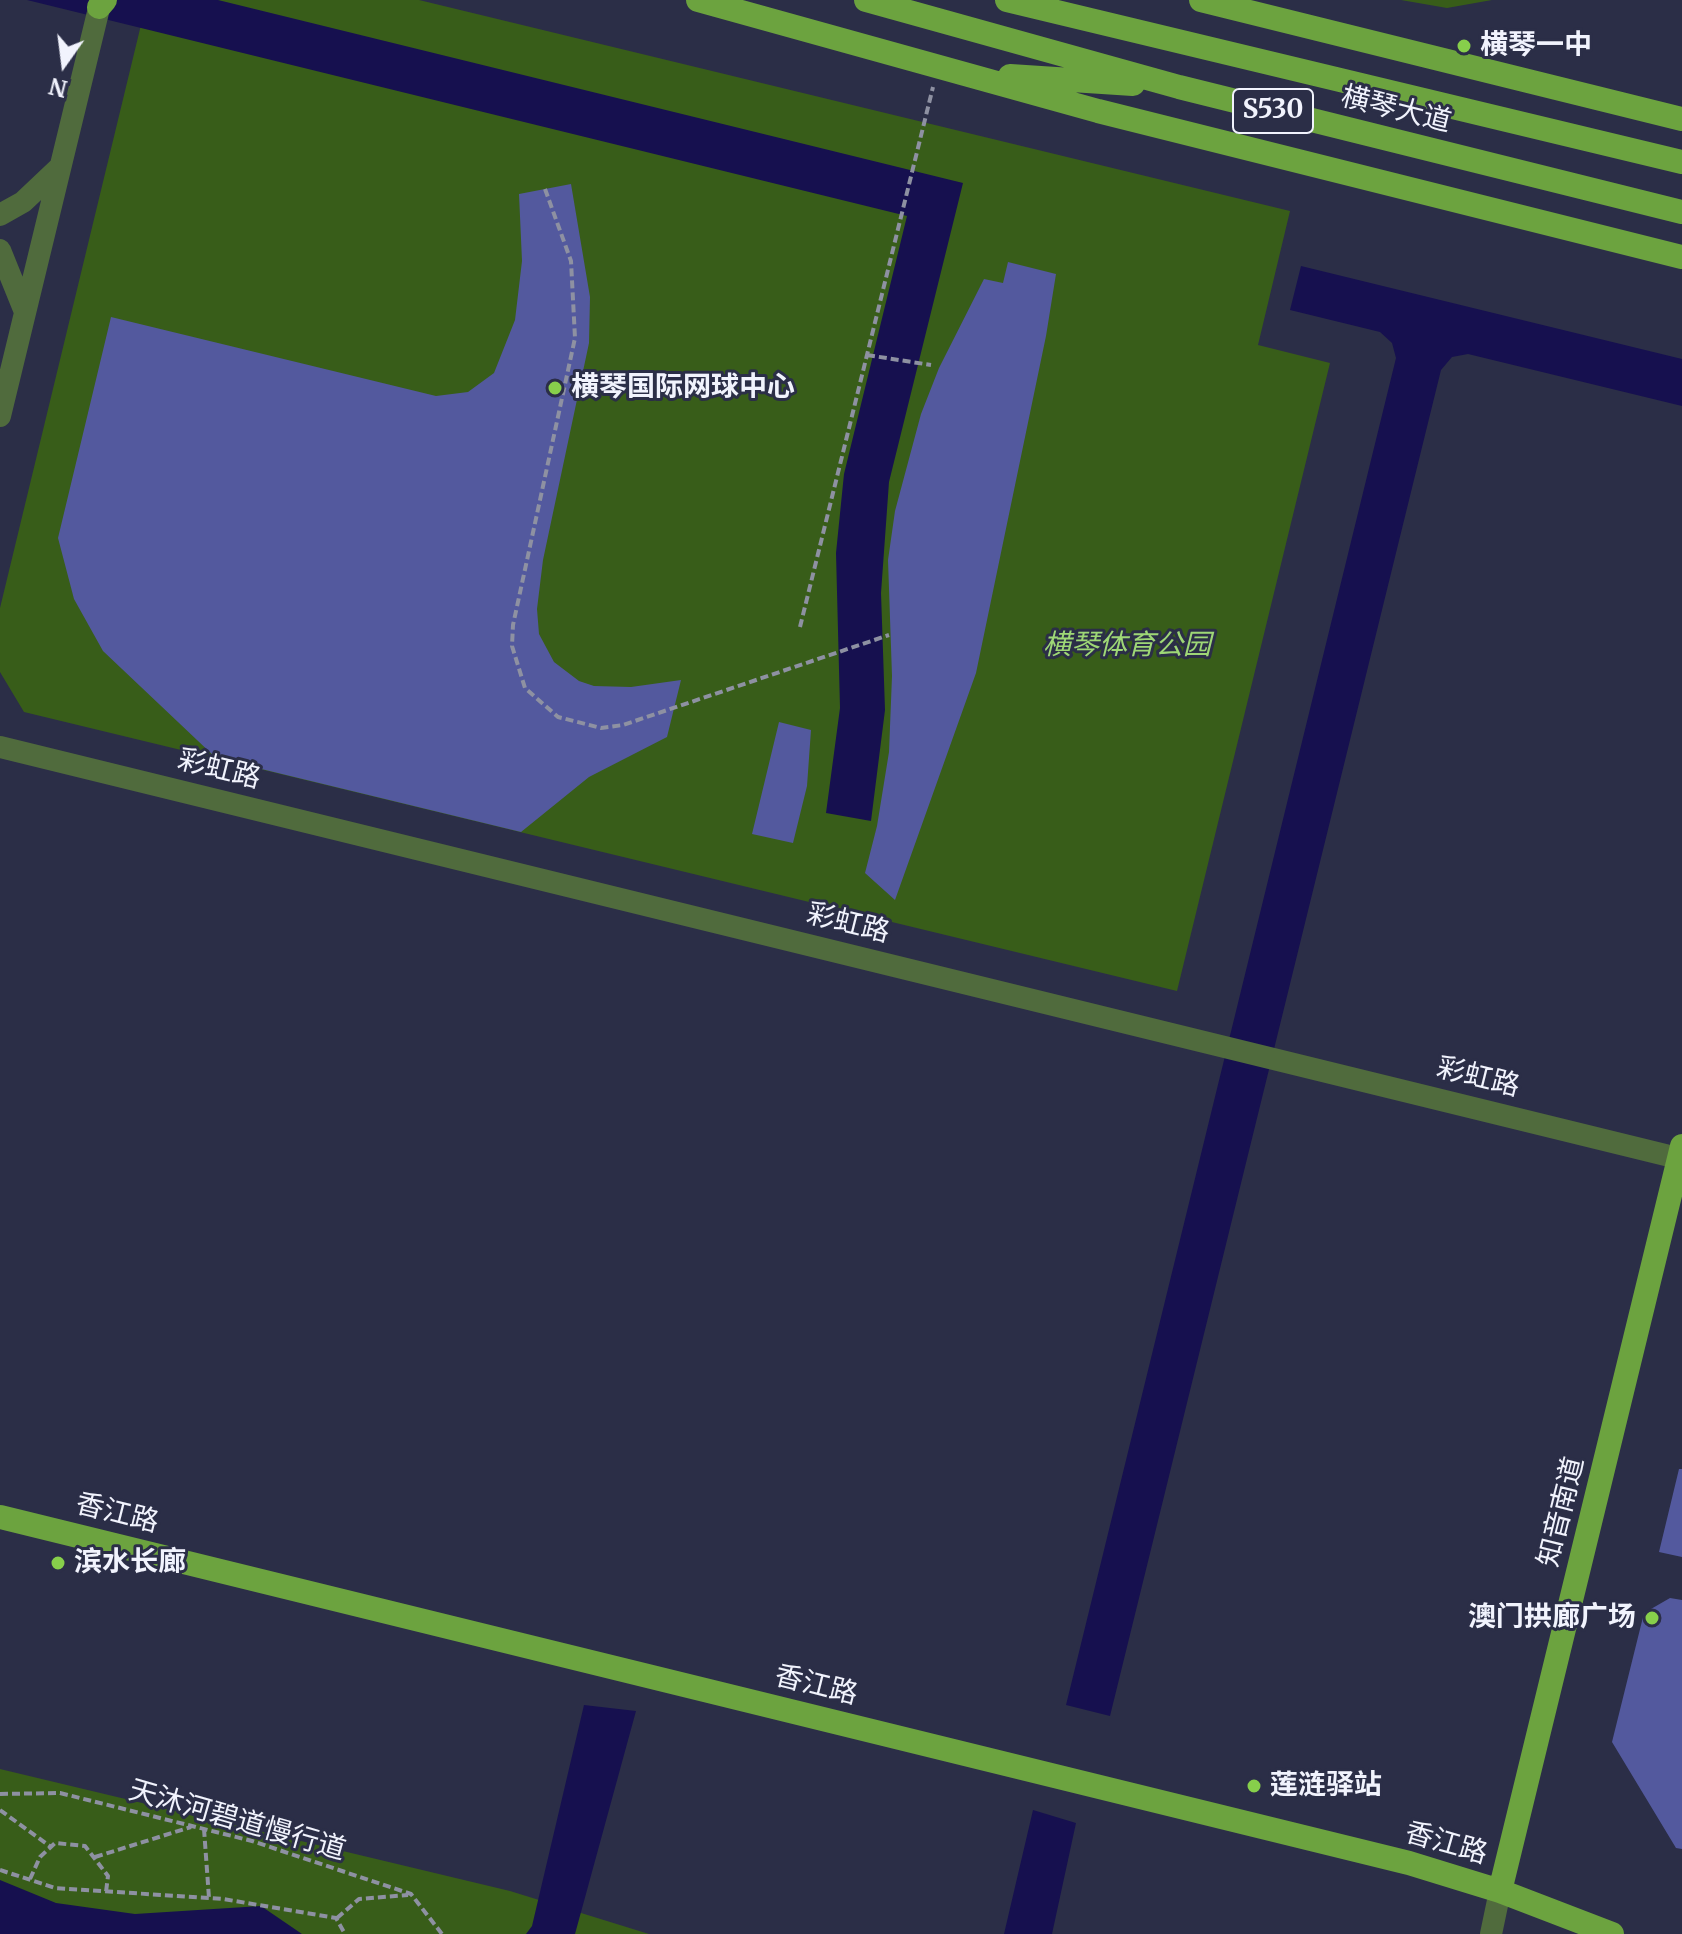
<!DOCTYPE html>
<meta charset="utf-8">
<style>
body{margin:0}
#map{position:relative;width:1682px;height:1934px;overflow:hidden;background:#2b2e47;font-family:Merriweather,serif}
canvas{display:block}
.north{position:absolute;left:24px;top:24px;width:80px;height:80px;-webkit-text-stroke:6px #2b2e47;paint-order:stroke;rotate:194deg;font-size:22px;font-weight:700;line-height:32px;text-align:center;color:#f1f3fd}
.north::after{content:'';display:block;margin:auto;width:28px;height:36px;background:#f1f3fd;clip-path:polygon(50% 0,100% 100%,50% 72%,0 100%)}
</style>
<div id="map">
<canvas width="1682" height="1934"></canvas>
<div class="north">N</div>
</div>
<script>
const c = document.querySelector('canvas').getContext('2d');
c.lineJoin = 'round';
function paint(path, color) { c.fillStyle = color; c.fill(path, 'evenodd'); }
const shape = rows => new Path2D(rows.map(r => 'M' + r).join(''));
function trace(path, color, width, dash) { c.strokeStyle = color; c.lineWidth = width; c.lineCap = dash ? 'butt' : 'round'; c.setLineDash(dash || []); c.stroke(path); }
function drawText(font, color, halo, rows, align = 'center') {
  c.font = font + ' Merriweather,"Noto Sans SC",serif'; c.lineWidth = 6; c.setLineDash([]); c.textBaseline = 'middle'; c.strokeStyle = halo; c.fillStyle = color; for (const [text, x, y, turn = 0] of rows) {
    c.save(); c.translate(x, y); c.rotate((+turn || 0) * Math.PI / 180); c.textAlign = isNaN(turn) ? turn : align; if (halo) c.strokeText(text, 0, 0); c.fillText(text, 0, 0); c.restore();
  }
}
const green = shape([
 [147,0,419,0,1290,211,1258,345,1330,363,1177,991,24,712,0,672,0,608],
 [1401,0,1492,0,1447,8],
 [0,1769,510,1891,649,1934,0,1934]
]);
const water = shape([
 [27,0,218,0,963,183,889,482,881,593,885,710,871,821,826,813,840,708,836,553,844,474,907,216],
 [1301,266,1682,359,1682,406,1468,354,1452,357,1441,370,1110,1716,1066,1705,1396,358,1392,343,1380,332,1290,310],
 [584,1705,636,1711,575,1934,526,1934,532,1926],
 [1033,1810,1076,1823,1052,1934,1004,1934],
 [0,1880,56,1903,135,1914,261,1906,302,1934,0,1934]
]);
const building = shape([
 [571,184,590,297,589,343,543,560,537,609,539,634,554,662,579,681,594,686,631,687,681,680,667,737,589,777,521,832,216,758,103,651,74,599,58,538,111,317,436,396,468,392,494,373,515,320,522,261,519,194],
 [1008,262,1056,274,1046,336,976,673,895,900,865,873,877,826,889,752,892,676,888,560,895,511,921,414,939,368,984,279,1003,283],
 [779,722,811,730,807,786,793,843,752,834],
 [1679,1469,1682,1469,1682,1557,1659,1552],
 [1670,1598,1682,1600,1682,1849,1676,1848,1612,1742,1644,1613]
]);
const path = shape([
 [545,189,571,261,575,338,513,625,512,646,525,688,558,717,601,728,623,725,889,635],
 [867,355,931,365],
 [800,627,933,87],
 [0,1794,60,1793,252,1841,411,1894,442,1934],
 [0,1810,51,1847],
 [204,1829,209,1898],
 [95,1857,191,1827],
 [0,1870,55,1888,223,1899,336,1918,345,1934],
 [30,1879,40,1857,55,1843,85,1846,108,1876,106,1892],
 [337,1918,359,1899,408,1895]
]);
const minor = shape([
 [0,215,23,202,60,167],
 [0,250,25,312],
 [0,416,101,0],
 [0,747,1682,1159],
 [1491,1934,1500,1891]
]);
const major = shape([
 [698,0,1098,111,1682,257],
 [866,0,1179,87,1682,212],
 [1007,0,1682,162],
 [1201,0,1682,119],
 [99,7,105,0],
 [1010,76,1133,84],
 [0,1517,1409,1863,1500,1891,1612,1934],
 [1500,1891,1682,1146]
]);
const markers = [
 [1464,46,8,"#87cf4b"],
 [555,388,8,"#87cf4b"],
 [58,1563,8,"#87cf4b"],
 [1652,1618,8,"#87cf4b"],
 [1254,1786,8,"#87cf4b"]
];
const shields = [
 [1273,111,80]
];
const shieldNames = [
 ["S530",1273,111]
];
const poiNames = [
 ["横琴一中",1480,46],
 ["横琴国际网球中心",571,388],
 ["滨水长廊",74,1563],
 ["澳门拱廊广场",1636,1618,"right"],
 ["莲涟驿站",1270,1786]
];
const streetNames = [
 ["横琴大道",1396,110,14],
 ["彩虹路",219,770,14],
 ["彩虹路",848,924,14],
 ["彩虹路",1478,1078,14],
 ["知音南道",1562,1512,-76],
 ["香江路",117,1514,14],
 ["香江路",816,1686,14],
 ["天沐河碧道慢行道",237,1821,16],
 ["香江路",1446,1844,16]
];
const parkNames = [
 ["横琴体育公园",1127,646]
];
paint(green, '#385d19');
paint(water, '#16104f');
paint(building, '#53599e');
trace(path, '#8e91a2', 4, [8, 4]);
trace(minor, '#506b3d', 22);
trace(major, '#6ca33f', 24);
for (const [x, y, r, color] of markers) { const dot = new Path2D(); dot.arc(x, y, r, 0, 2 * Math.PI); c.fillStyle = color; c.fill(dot); trace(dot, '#2b2e47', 3); }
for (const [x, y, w] of shields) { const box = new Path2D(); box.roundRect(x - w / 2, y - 22, w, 44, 6); c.fillStyle = '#2b2e47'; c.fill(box); trace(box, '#f1f3fd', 2); }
drawText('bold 26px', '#f1f3fd', null, shieldNames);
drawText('bold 28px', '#f1f3fd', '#2b2e47', poiNames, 'left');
drawText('28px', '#f1f3fd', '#2b2e47', streetNames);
drawText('italic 28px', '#9ed776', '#2b2e47', parkNames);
</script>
